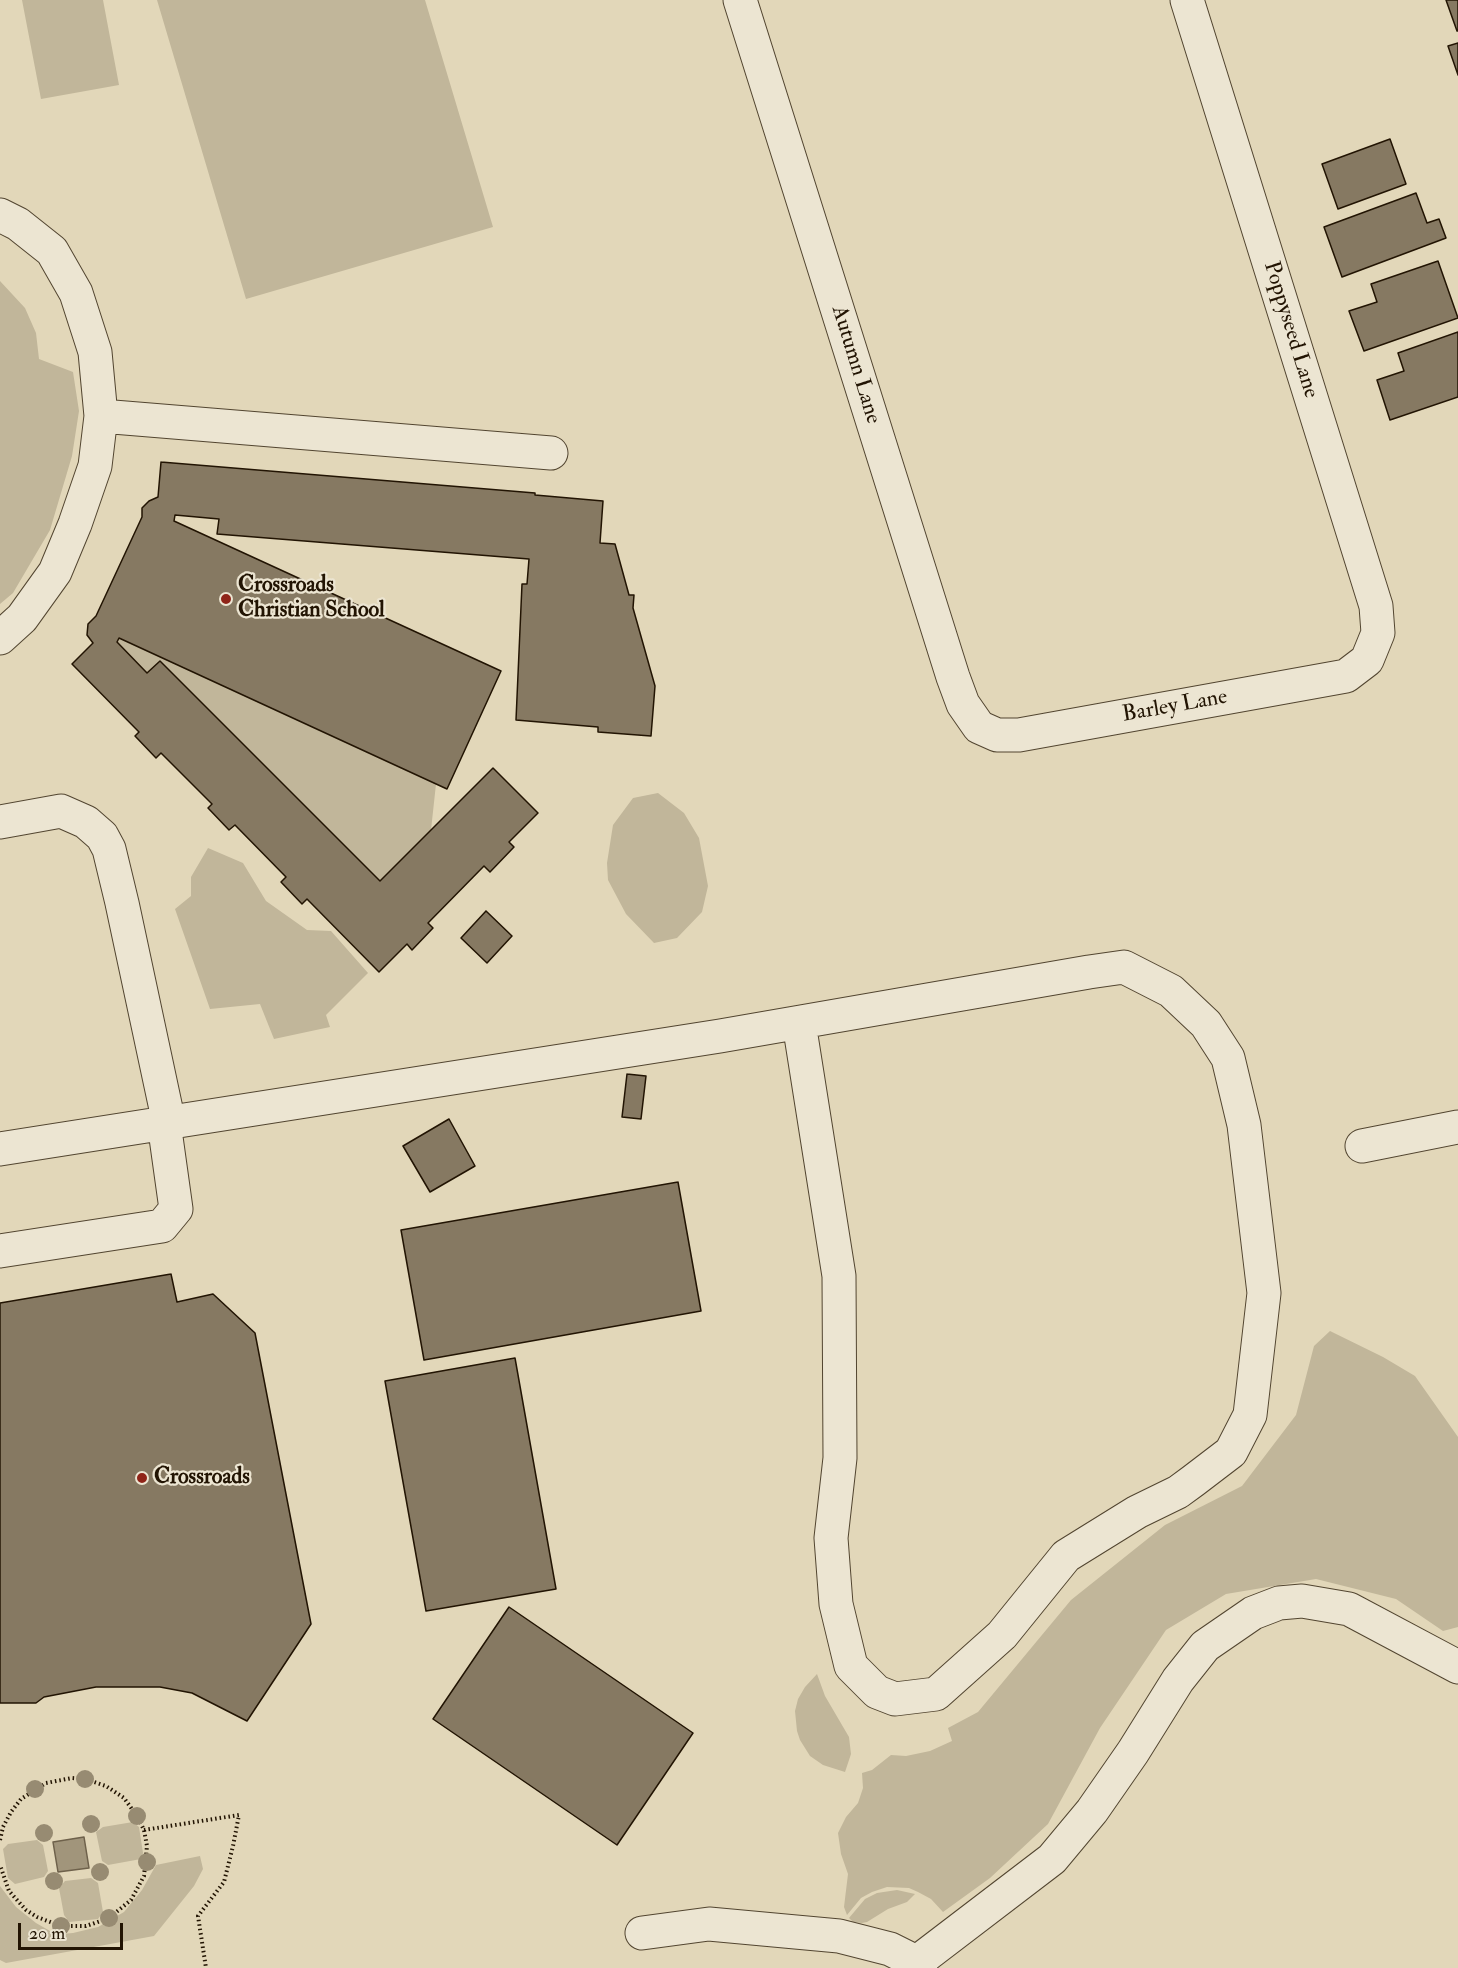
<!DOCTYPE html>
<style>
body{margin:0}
#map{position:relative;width:1458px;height:1968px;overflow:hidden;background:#e2d7b9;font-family:"IM FELL Double Pica",serif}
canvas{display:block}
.scale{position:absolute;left:18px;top:1923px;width:105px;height:27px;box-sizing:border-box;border:3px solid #221403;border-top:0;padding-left:8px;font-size:18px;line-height:21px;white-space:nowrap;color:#221403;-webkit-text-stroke:4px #ece5d2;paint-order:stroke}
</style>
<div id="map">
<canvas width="1458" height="1968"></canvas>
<div class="scale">20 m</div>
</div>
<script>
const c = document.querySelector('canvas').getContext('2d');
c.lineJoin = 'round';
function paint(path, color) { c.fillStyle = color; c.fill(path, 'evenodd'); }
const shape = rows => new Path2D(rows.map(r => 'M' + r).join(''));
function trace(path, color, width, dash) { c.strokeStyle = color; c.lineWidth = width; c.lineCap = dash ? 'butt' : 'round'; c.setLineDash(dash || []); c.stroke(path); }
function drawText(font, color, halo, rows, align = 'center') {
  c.font = font + ' "IM FELL Double Pica",serif'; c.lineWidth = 4.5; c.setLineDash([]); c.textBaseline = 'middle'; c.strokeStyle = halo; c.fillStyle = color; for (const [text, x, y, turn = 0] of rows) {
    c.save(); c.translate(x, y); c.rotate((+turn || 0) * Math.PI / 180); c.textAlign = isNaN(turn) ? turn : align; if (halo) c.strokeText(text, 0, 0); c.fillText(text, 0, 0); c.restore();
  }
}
const green = shape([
 [22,0,103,0,119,85,41,99],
 [157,0,425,0,493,227,246,299],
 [0,281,25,308,36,333,39,359,73,372,79,411,72,456,50,530,13,593,0,604],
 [119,638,436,784,431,830,380,881,160,661,147,673,117,642],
 [658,793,684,813,699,838,708,886,702,912,677,938,654,943,626,914,608,880,607,863,613,825,633,798],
 [208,848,243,863,266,901,307,930,331,931,368,973,326,1015,330,1027,274,1039,260,1004,210,1009,175,909,191,896,191,877],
 [1330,1331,1383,1357,1415,1376,1458,1437,1458,1627,1443,1631,1396,1599,1316,1579,1226,1594,1166,1630,1100,1728,1048,1824,990,1878,943,1912,931,1899,918,1892,909,1888,887,1887,872,1892,861,1898,847,1915,844,1907,848,1874,841,1854,838,1833,846,1817,858,1803,863,1788,862,1773,872,1770,891,1755,906,1756,930,1751,952,1741,948,1728,978,1712,1071,1600,1165,1525,1242,1486,1296,1415,1314,1346],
 [817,1674,825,1696,849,1737,851,1754,845,1772,823,1765,810,1756,800,1740,797,1731,795,1711,798,1699,805,1687],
 [133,1822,139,1827,143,1853,141,1859,108,1865,102,1861,96,1832,103,1827],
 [37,1840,43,1845,48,1871,44,1877,15,1884,8,1878,3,1849,8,1844],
 [200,1856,203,1869,194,1886,154,1936,6,1963,0,1960,0,1886,16,1907,36,1923,50,1931,61,1934,73,1933,98,1927,124,1912,142,1890,156,1865],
 [91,1878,98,1883,103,1912,98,1919,69,1922,64,1915,59,1888,65,1881],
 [897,1890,915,1894,907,1902,888,1909,867,1922,862,1923,853,1922,849,1918,865,1899,877,1893]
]);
const water = shape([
 [84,1837,89,1868,58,1872,53,1842,84,1837]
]);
const building = shape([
 [1446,0,1458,0,1458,31,1457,31,1446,0],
 [1458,43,1458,75,1448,46,1458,43],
 [1390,139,1406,184,1338,209,1322,164,1390,139],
 [1416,193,1427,223,1439,219,1446,238,1342,277,1324,227,1416,193],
 [1438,261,1458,318,1364,351,1349,311,1377,302,1371,284,1438,261],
 [1458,332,1458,397,1390,420,1377,380,1404,371,1398,353,1458,332],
 [161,462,535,493,535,495,603,501,600,543,615,544,629,595,634,595,633,608,655,686,651,736,598,732,598,727,516,720,522,584,527,584,529,559,217,534,219,519,175,515,174,521,501,671,447,789,119,638,117,642,147,673,160,661,380,881,493,768,538,813,509,842,514,847,490,872,484,866,428,923,433,928,412,950,407,944,379,972,307,899,302,904,281,882,286,877,235,825,229,830,208,808,212,804,161,753,156,758,135,736,139,732,72,664,93,643,87,635,88,624,96,616,142,517,142,508,149,501,158,497,161,462],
 [486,911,512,936,487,963,461,938,486,911],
 [627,1074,646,1076,641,1119,622,1117,627,1074],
 [449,1119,475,1166,430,1192,403,1146,449,1119],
 [678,1182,701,1311,424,1360,401,1230,678,1182],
 [171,1274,177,1302,213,1294,255,1333,311,1624,247,1721,192,1693,160,1687,96,1687,44,1697,36,1703,0,1703,0,1303,171,1274],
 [515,1358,556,1589,426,1611,385,1381,515,1358],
 [509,1607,693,1733,617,1845,433,1719,509,1607]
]);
const path = shape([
 [144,1830,239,1815,233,1846,224,1882,198,1916,206,1968],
 [0,1840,3,1827,11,1812,21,1799,46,1783,72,1778,85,1779,106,1786,124,1798,137,1816,144,1830,147,1846,144,1876,131,1900,109,1918,86,1926,61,1926,37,1917,26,1910,9,1891,0,1865]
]);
const minor = shape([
 [740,0,953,677,963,704,979,727,997,735,1019,735,1346,676,1367,660,1378,633,1376,606,1187,0],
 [0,215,18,224,52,251,76,293,95,352,101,416,95,466,75,524,55,572,22,618,0,638],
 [101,416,551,453],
 [0,822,61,811,86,822,102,836,109,849,122,903,169,1123],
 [1362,1146,1458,1127],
 [0,1149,720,1036,1089,972,1124,967,1171,991,1206,1024,1228,1058,1244,1125,1264,1293,1250,1415,1231,1452,1193,1481,1178,1492,1137,1512,1066,1556,1002,1635,936,1694,895,1699,877,1692,851,1666,836,1604,831,1538,840,1458,839,1276,799,1023],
 [0,1251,162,1226,176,1209,164,1123],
 [642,1933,709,1924,839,1936,890,1949,920,1964],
 [917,1968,925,1956,1052,1859,1092,1811,1133,1752,1178,1680,1205,1646,1253,1613,1279,1603,1302,1601,1349,1609,1458,1667]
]);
const trees = [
 [85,1779],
 [35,1789],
 [137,1816],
 [91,1824],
 [44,1833],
 [147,1862],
 [100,1872],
 [54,1881],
 [109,1918],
 [61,1926]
];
const markers = [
 [226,599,6,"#8f2418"],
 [142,1478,6,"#8f2418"]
];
const streetNames = [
 ["Poppyseed Lane",1290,330,73],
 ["Autumn Lane",855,365,73],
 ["Barley Lane",1175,707,-10]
];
const poiNames = [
 ["Crossroads",238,586],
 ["Christian School",238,611],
 ["Crossroads",154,1478]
];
paint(green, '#c1b69a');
paint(water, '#a1957b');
trace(water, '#6e614b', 1.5);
paint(building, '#867962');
trace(building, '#221403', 1.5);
trace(minor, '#524530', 35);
trace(path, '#221403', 4, [1.5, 3]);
trace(minor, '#ece5d2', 33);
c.fillStyle = '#978b72';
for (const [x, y] of trees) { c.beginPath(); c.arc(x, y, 9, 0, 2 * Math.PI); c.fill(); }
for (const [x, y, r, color] of markers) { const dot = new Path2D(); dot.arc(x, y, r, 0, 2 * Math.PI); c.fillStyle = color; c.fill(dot); trace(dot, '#ece5d2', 2); }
drawText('22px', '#221403', '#ece5d2', streetNames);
drawText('bold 22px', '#221403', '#ece5d2', poiNames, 'left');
</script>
